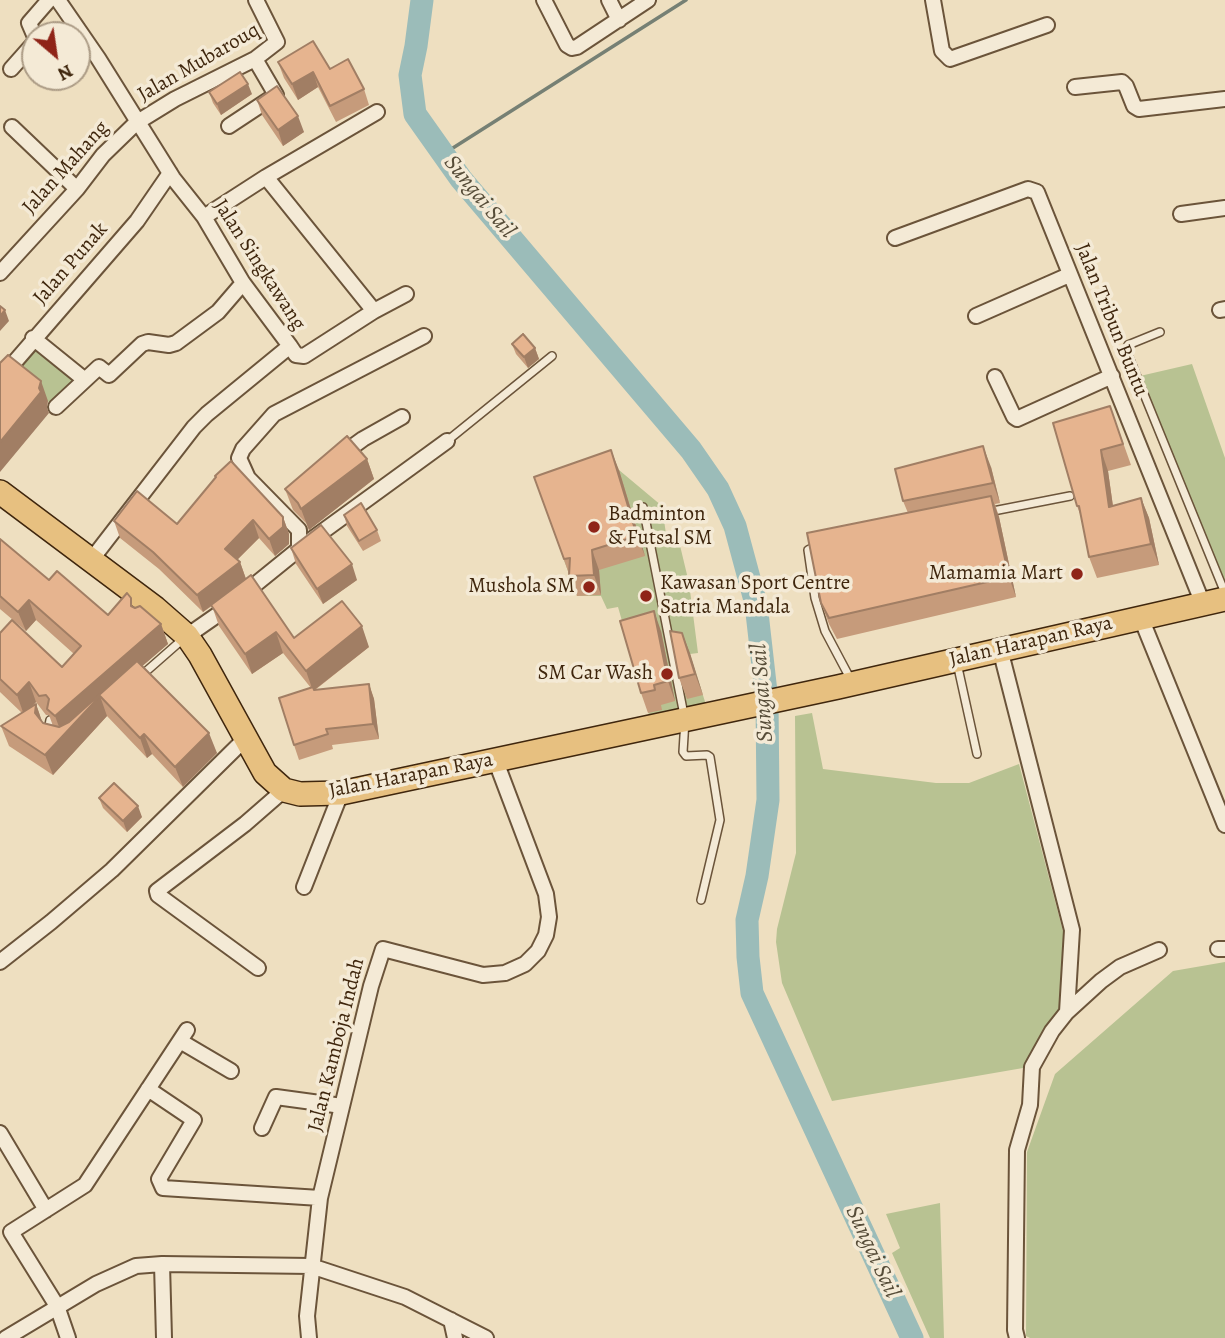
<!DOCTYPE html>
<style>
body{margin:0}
#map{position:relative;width:1225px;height:1338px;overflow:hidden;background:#eedfc0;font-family:Alegreya,serif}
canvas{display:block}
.north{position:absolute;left:21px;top:21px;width:70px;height:70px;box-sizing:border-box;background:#f4ead6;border:2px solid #ac9c86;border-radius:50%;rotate:151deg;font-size:19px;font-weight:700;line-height:28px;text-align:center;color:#3f260d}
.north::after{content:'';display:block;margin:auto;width:24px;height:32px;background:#8f2418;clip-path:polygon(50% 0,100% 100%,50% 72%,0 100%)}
</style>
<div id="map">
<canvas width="1225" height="1338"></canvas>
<div class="north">N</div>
</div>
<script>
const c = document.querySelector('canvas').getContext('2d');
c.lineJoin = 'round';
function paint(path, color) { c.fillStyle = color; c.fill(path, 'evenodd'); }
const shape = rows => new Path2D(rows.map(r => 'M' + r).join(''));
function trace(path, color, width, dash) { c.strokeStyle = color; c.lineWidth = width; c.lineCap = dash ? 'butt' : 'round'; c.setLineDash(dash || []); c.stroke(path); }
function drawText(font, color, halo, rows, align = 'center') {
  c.font = font + ' Alegreya,serif'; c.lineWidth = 7; c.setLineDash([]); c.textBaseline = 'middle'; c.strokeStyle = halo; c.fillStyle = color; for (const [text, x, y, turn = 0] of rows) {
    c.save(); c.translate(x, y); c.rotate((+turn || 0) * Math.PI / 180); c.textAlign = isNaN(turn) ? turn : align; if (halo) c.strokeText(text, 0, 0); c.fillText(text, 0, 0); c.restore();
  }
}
const green = shape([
 [33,345,77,381,54,406,10,372],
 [1192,364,1225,458,1225,582,1217,584,1140,376],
 [619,470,662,506,666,534,677,533,689,583,698,653,690,654,707,708,651,722,618,607,607,609,601,596,577,596,541,497],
 [812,713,823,769,936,783,969,783,1019,764,1064,935,1060,1010,1023,1068,832,1101,782,983,776,942,777,929,796,853,795,716],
 [1225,962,1225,1338,1030,1338,1026,1336,1027,1152,1055,1074,1173,971],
 [940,1203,944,1338,930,1338,892,1253,900,1248,886,1214]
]);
const stream = shape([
 [445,153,686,0]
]);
const river = shape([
 [422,0,416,46,410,75,415,114,461,179,691,450,718,489,735,526,756,604,767,701,768,800,757,876,747,920,748,957,752,993,912,1338]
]);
const service = shape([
 [1160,332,1128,345,1126,350,1225,593],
 [447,441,552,356],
 [643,507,685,720,683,752,686,756,707,755,710,757,720,820,701,900],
 [988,512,1070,496],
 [818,545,808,550,815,598,825,631,851,680],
 [957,663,977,754],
 [142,675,183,639],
 [50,733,48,731,50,720]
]);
const minor = shape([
 [58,0,98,58,173,178,204,217,243,283,290,346,207,414,194,427,92,559],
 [544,0,567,45,572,48,577,47,648,0],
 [609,0,619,20],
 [933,0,942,51,950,59,1047,25],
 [35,37,29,23,49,0],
 [11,69,35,42],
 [1075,87,1122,82,1126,86,1134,106,1139,109,1225,99],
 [229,126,276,95,255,59],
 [12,127,77,189],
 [266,177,374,311],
 [1181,214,1225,208],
 [204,217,266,177,377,112],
 [895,238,1028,189,1037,192,1203,604],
 [0,273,77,189,103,155,136,123,175,99,255,59,277,42,256,0],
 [1220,310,1225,309],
 [976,316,1069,275],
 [33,338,85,380],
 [290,346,296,355,304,356,374,311,406,294],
 [995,377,1014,417,1017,419,1112,376],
 [0,379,137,221,170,173],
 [56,407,99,367,109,375,142,344,148,342,169,345,176,343,218,312,243,283],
 [341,455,363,439,402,417],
 [311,540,447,441],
 [1141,618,1225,825],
 [187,636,220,613,299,549,299,530,248,478,239,458,243,449,274,414,424,336],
 [1000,649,1072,930,1067,1012],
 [304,887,341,793],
 [1218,949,1225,949],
 [0,962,51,922,112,870,245,739],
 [258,968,158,895,157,891,245,824,284,790],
 [180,1041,231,1071],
 [148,1089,194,1120,159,1179,163,1188,320,1198],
 [262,1128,276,1097,342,1106],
 [0,1133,46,1210],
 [162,1264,164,1338],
 [451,1320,455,1338],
 [6,1338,96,1284,136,1266,162,1264,311,1266,405,1297,486,1338],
 [68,1338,57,1306,11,1232,85,1185,187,1030],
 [309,1338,307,1316,320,1198,371,986,383,949,483,975,505,973,525,964,538,951,546,935,549,917,546,894,495,759],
 [1017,1338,1015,1330,1017,1150,1030,1105,1032,1067,1052,1031,1067,1012,1101,981,1120,967,1159,950]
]);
const primary = shape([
 [0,492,155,608,187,636,200,655,265,773,284,790,300,794,341,793,838,687,1225,599]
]);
const wall = shape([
 [278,62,330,69,364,89,369,105,336,122,318,87,298,100,284,78],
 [209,92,252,94,221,115,213,103],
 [257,100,304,132,283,146,262,115],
 [512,344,535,348,539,359,528,368,516,354],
 [1110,406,1131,465,1108,471,1113,506,1141,498,1149,518,1159,565,1097,578,1089,557,1082,519,1077,506],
 [367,459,374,479,309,530,306,523,293,510,285,489],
 [991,467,1000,503,995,504,999,517,1016,597,837,639,829,624,821,603,908,513,903,501],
 [619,470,645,556,599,570,601,595,577,596,534,477],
 [344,515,377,530,381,541,363,551,347,526],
 [283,517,289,534,289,544,275,556,259,538,237,560,240,562,246,579,294,638,369,647,315,690,369,684,374,699,379,739,332,745,333,749,299,760,294,745,311,688,283,653,252,674,219,626,212,606,203,612,159,569,120,538,114,521,177,524],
 [0,539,49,580,108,615,135,608,161,624,168,644,142,666,217,753,183,787,152,754,147,758,107,716,53,775,9,746,1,726,22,713,0,692,0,633,62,667,74,654,36,620,26,631,0,609],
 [36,702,46,715,49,715,53,726,43,723,42,722,36,704,32,707],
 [291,548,357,580,323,604,296,564],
 [661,631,675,701,661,705,662,710,648,713,641,693],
 [682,633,703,695,687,699,679,678],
 [99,798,142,817,127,832,103,808]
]);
const shadedWall = shape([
 [313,72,318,87,298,100,292,84],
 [248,84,252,94,221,115,217,104],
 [298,116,304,132,283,146,278,130],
 [5,310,9,321,0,331,0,316],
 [535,348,539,359,528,368,524,357],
 [41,381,48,401,47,408,49,413,0,472,0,442,39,388],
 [983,446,991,467,1000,503,993,483],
 [611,450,619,470,645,556,637,536],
 [1101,450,1108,471,1116,528,1109,507],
 [367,459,374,479,309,530,301,509],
 [991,496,999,517,1016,597,1009,577],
 [1141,498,1149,518,1159,565,1151,544],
 [283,517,289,534,289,544,275,556,269,539],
 [253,520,259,538,231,566,225,549],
 [592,550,599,570,601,595,594,575],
 [240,562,246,579,203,612,197,595],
 [352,564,357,580,323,604,317,589],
 [29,600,36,620,26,631,18,612],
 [654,611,661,631,675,701,668,681],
 [161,624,168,644,103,700,100,696,107,716,53,775,45,755,62,735,55,716],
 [362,626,369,647,313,691,306,671],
 [276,632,283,653,252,674,245,654],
 [682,633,690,653,703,695,695,674],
 [29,682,36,702,24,715,17,695],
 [369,684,374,699,379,739,373,724],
 [36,704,43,724,35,713],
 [209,733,217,753,183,787,175,767],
 [144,734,152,754,147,758,140,738],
 [138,806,142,817,127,832,123,821]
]);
const building = shape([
 [313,41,330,69,348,59,364,89,330,106,313,72,292,84,278,62,313,41],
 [240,72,248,84,217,104,209,92,240,72],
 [277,86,298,116,278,130,257,100,277,86],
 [0,306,5,310,0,316,0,306],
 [523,334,535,348,524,357,512,344,523,334],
 [8,355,41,381,39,388,41,392,0,442,0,363,8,355],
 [1110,406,1123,444,1101,450,1109,507,1141,498,1151,544,1089,557,1079,506,1077,506,1053,423,1110,406],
 [347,436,367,459,301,509,298,503,285,489,347,436],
 [983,446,993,483,903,501,895,469,983,446],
 [611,450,637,536,592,550,594,575,569,576,570,558,564,559,534,477,611,450],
 [231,461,283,517,283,527,269,539,253,520,225,549,240,562,197,595,153,552,114,521,137,491,177,524,216,477,215,476,231,461],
 [991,496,1009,577,829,618,821,603,807,533,991,496],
 [361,503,377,530,359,541,344,515,361,503],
 [321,525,352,564,317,589,291,548,321,525],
 [0,539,49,580,57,571,108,615,127,593,131,598,131,606,135,608,140,606,161,624,55,716,47,709,49,699,46,695,39,696,29,682,17,695,0,679,0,633,12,620,62,667,81,646,29,600,18,612,0,596,0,539],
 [251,575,294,638,342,601,362,626,306,671,276,632,245,654,211,605,251,575],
 [654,611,668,681,654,685,655,690,641,693,620,621,654,611],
 [670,631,682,633,695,674,679,678,670,631],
 [137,661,209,733,175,767,144,734,140,738,100,696,45,755,1,726,36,704,35,713,43,723,59,727,69,722,137,661],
 [369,684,373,724,326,729,328,734,294,745,279,698,313,687,314,690,369,684],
 [114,783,138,806,123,821,99,798,114,783]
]);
const markers = [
 [594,527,7,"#8f2418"],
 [1077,574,7,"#8f2418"],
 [589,587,7,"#8f2418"],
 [646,596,7,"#8f2418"],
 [667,674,7,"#8f2418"]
];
const streetNames = [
 ["Jalan Mubarouq",199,63,-30],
 ["Jalan Mahang",66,168,-48],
 ["Jalan Punak",71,264,-49],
 ["Jalan Singkawang",259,265,57],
 ["Jalan Tribun Buntu",1111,320,68],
 ["Jalan Harapan Raya",1031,642,-13],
 ["Jalan Harapan Raya",411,776,-11],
 ["Jalan Kamboja Indah",337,1045,-76]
];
const poiNames = [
 ["Badminton",608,515,"left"],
 ["& Futsal SM",608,539,"left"],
 ["Mamamia Mart",1063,574],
 ["Kawasan Sport Centre",660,584,"left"],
 ["Satria Mandala",660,608,"left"],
 ["Mushola SM",575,587],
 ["SM Car Wash",653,674]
];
const waterNames = [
 ["Sungai Sail",479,197,51],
 ["Sungai Sail",763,693,-94],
 ["Sungai Sail",872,1252,65]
];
paint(green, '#b8c292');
trace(stream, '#768074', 3.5);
trace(river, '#9bbcb9', 23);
trace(service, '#6b543a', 10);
trace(minor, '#6b543a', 18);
trace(primary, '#3f260d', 26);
trace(service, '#f4ead6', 7);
trace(minor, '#f4ead6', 14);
trace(primary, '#e7c080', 23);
paint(wall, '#c69b7b');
paint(shadedWall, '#a17e64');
paint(building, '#e6b48f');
trace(building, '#a17e64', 2);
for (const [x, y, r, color] of markers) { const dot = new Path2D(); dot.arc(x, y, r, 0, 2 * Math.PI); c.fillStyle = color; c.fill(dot); trace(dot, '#f4ead6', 2.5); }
drawText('21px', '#3f260d', '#f4ead6', streetNames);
drawText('21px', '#3f260d', '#f4ead6', poiNames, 'right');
drawText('italic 23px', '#564c38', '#f4ead6', waterNames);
</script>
